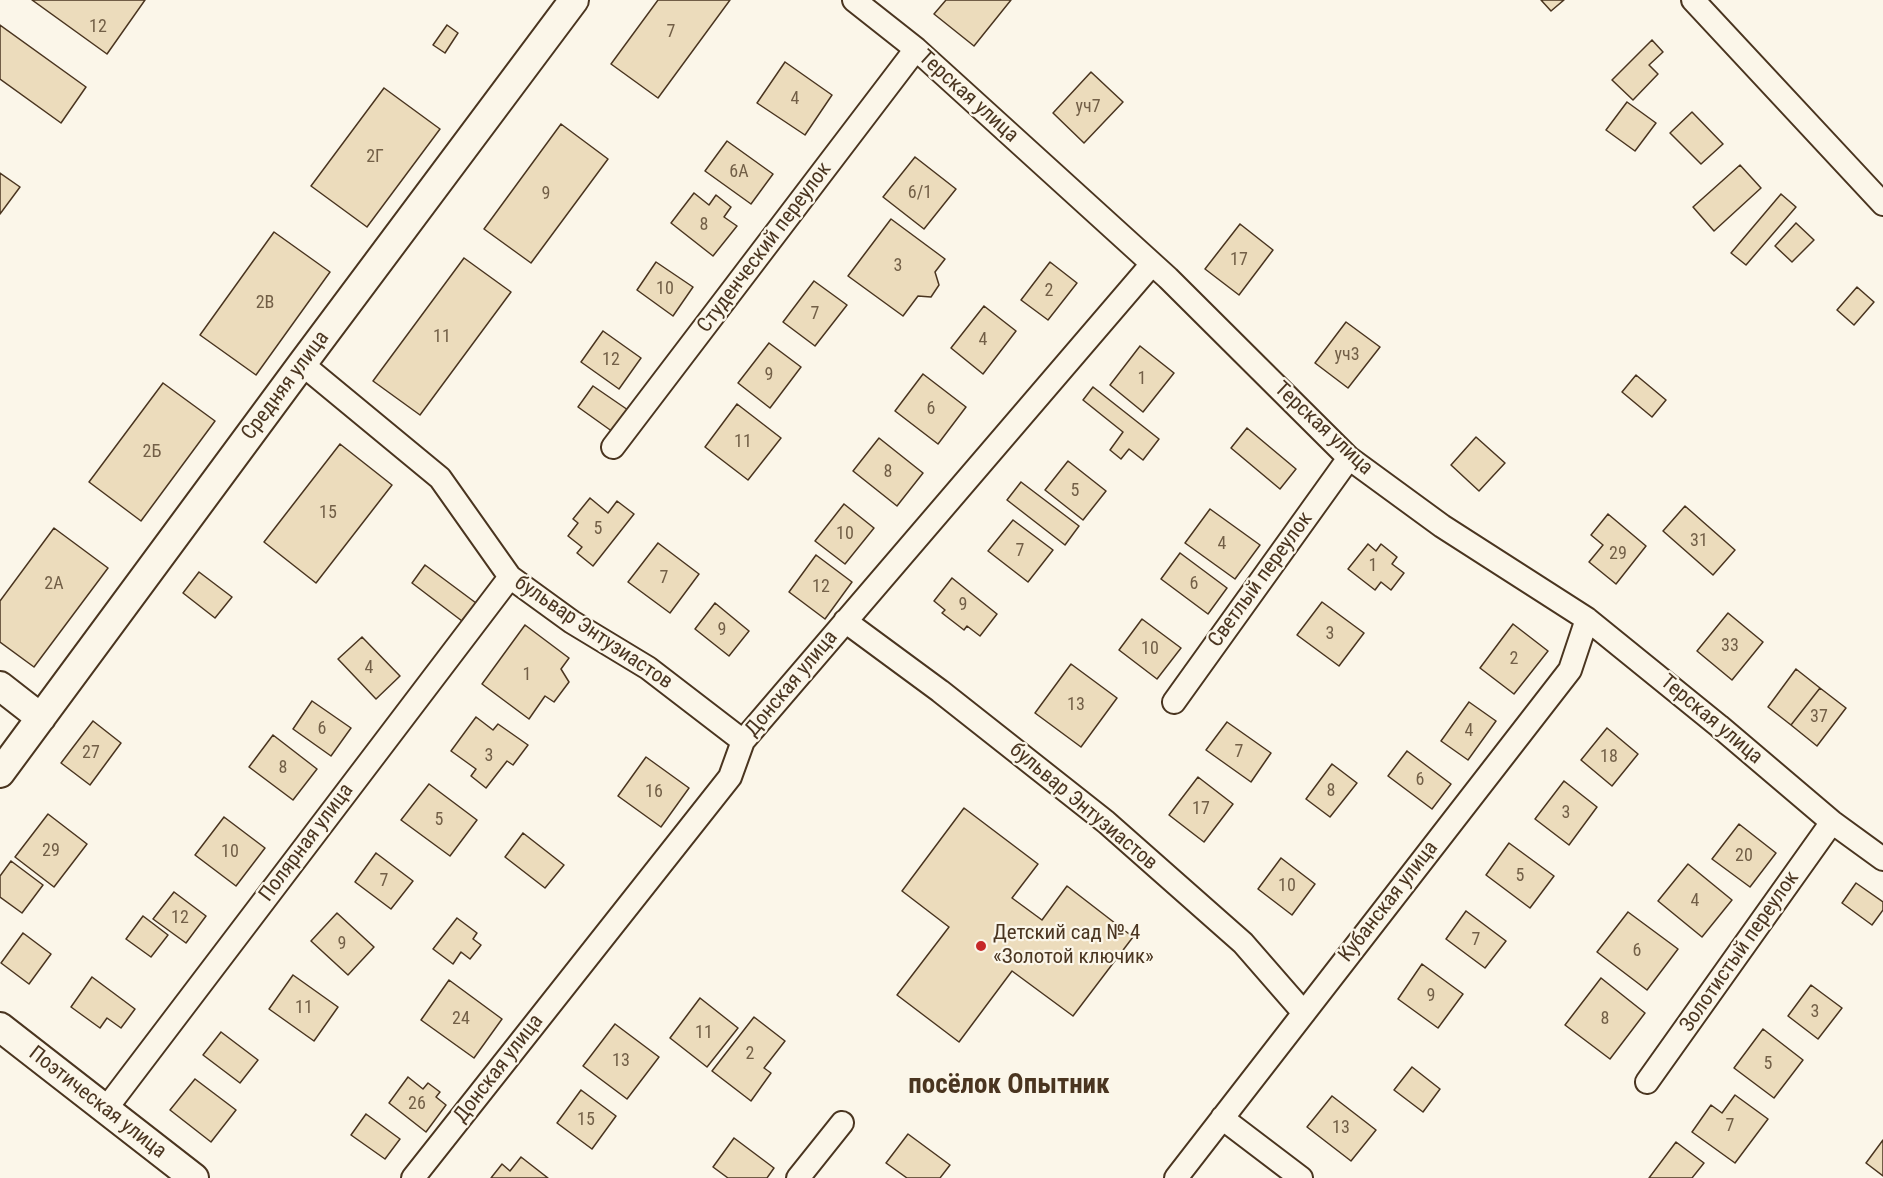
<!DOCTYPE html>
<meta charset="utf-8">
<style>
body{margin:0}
canvas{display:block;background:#fbf6e9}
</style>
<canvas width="1883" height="1178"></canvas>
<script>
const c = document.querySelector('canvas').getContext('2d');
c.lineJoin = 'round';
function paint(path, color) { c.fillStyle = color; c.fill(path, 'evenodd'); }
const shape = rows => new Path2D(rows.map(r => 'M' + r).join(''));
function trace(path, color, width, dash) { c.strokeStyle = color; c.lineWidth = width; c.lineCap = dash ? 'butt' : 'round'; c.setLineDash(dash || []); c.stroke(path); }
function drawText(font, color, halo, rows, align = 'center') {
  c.font = font + ' "Roboto Condensed",sans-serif'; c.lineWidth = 4.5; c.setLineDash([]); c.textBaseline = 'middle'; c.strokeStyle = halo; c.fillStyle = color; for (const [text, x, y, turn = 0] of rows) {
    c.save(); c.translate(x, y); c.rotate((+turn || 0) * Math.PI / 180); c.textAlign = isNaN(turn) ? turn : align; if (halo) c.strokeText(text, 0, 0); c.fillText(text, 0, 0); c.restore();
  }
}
const building = shape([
 [32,0,145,0,107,54,32,0],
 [658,0,730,0,658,98,611,64,658,0],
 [946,0,1011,0,974,46,934,14,946,0],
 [1541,0,1564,0,1551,11,1541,0],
 [0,25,86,87,61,123,0,79,0,25],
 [447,25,458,33,445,53,433,45,447,25],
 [1652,40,1663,52,1649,65,1658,74,1633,100,1612,80,1652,40],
 [785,62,832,95,805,135,757,103,785,62],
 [1091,72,1123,102,1084,143,1053,113,1091,72],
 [384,88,440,129,367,227,311,186,384,88],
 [1627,102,1656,123,1635,151,1606,130,1627,102],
 [1692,112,1723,144,1701,164,1670,133,1692,112],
 [561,124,608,159,531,263,484,229,561,124],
 [727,141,773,174,751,204,705,171,727,141],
 [915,157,956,189,924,229,883,197,915,157],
 [1740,165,1761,188,1714,231,1693,207,1740,165],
 [0,173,20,187,0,214,0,173],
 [694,193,709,205,716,195,731,207,724,217,737,226,713,256,671,223,694,193],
 [1781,194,1796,207,1746,265,1731,253,1781,194],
 [891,219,945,259,935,272,939,285,931,297,918,296,903,316,848,276,891,219],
 [1796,223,1814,240,1792,262,1775,246,1796,223],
 [1240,224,1273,250,1239,295,1205,269,1240,224],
 [274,232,330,272,256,375,200,335,274,232],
 [464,258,511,292,420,415,373,381,464,258],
 [656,262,693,287,673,316,637,290,656,262],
 [1050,262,1077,283,1048,320,1021,300,1050,262],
 [814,281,847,305,815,346,783,322,814,281],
 [1857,287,1874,302,1854,325,1837,310,1857,287],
 [984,306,1016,331,983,374,951,348,984,306],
 [1346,322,1380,347,1348,388,1315,363,1346,322],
 [603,331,641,358,619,389,581,362,603,331],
 [769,343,801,367,770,408,738,383,769,343],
 [1140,346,1174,373,1143,412,1110,385,1140,346],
 [923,374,966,407,938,444,895,411,923,374],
 [1636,375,1666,400,1652,417,1622,392,1636,375],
 [163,383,215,421,141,521,89,482,163,383],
 [593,386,628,410,613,432,578,407,593,386],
 [1093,387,1159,439,1143,460,1129,449,1121,459,1110,450,1123,432,1083,400,1093,387],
 [737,404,781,438,748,480,705,447,737,404],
 [1247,428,1296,469,1280,489,1231,448,1247,428],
 [1476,437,1505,463,1479,491,1451,465,1476,437],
 [879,438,923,473,897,506,853,471,879,438],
 [340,444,392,485,316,583,264,542,340,444],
 [1068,461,1106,491,1083,520,1045,490,1068,461],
 [1021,482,1079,526,1065,545,1007,500,1021,482],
 [590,498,608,513,617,501,634,514,593,566,577,553,582,547,568,536,578,523,573,519,590,498],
 [844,504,874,528,845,564,815,541,844,504],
 [1685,506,1735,550,1713,575,1663,531,1685,506],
 [1210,509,1260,545,1235,579,1185,543,1210,509],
 [1608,514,1646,546,1616,584,1589,562,1603,545,1591,535,1608,514],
 [1013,520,1053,550,1028,582,988,551,1013,520],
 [54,528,108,568,34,667,0,642,0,601,54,528],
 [658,543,699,574,670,613,628,582,658,543],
 [1368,544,1376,551,1381,544,1397,557,1392,564,1404,573,1391,590,1381,582,1375,590,1348,569,1368,544],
 [1180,553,1227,588,1208,614,1161,579,1180,553],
 [816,555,852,582,825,619,789,592,816,555],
 [425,565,476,603,462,621,412,583,425,565],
 [199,572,232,597,215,618,183,593,199,572],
 [952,578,997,614,980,636,967,626,964,630,942,613,945,610,934,601,952,578],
 [1322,602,1364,633,1339,666,1297,635,1322,602],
 [715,603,749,631,729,656,695,629,715,603],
 [1728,613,1763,642,1732,680,1697,651,1728,613],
 [1142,619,1181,648,1157,679,1119,650,1142,619],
 [1513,624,1548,651,1514,694,1480,668,1513,624],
 [525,625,569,658,561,669,569,682,554,702,545,696,529,719,482,684,525,625],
 [362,637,400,676,376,699,338,659,362,637],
 [1071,664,1117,698,1081,747,1035,713,1071,664],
 [1796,669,1820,688,1791,725,1768,707,1796,669],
 [1820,688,1846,708,1817,746,1791,725,1820,688],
 [312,701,351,728,331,756,293,729,312,701],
 [1469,702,1496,721,1468,760,1441,741,1469,702],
 [476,717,493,730,498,724,528,745,513,765,507,761,486,788,471,776,476,769,451,751,476,717],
 [93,721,121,743,90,785,61,763,93,721],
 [1227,722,1271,753,1251,782,1206,750,1227,722],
 [1607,728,1638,754,1612,786,1581,760,1607,728],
 [273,735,317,769,293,800,249,767,273,735],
 [1407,751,1451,784,1432,809,1388,776,1407,751],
 [646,757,689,788,661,827,618,796,646,757],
 [1332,764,1357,783,1330,817,1306,799,1332,764],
 [1198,777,1233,804,1204,842,1169,815,1198,777],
 [1564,781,1597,807,1569,845,1535,819,1564,781],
 [429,784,477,820,450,856,401,820,429,784],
 [964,808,1038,864,1012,898,1042,920,1067,886,1133,937,1073,1016,1012,971,959,1042,897,995,949,927,902,891,964,808],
 [48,814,87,844,54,887,15,857,48,814],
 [224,817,265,848,236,886,195,855,224,817],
 [1739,824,1776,853,1750,887,1712,859,1739,824],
 [523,833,564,865,545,888,505,857,523,833],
 [1509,843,1554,876,1530,908,1486,875,1509,843],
 [376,853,413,881,391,909,355,882,376,853],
 [1281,858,1315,884,1292,915,1258,889,1281,858],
 [11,861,43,885,22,913,0,897,0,876,11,861],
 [1688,864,1732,900,1702,937,1658,901,1688,864],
 [1856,883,1883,902,1883,910,1872,925,1842,903,1856,883],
 [174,892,206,916,186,943,153,919,174,892],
 [1466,911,1506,941,1485,968,1446,939,1466,911],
 [1628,912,1678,949,1647,990,1597,952,1628,912],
 [337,913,374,947,348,975,311,941,337,913],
 [143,916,168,935,151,957,126,939,143,916],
 [457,918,477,933,473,939,481,945,470,959,461,952,453,964,433,949,457,918],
 [23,933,51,954,29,984,1,963,23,933],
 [1422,964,1463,994,1438,1028,1398,999,1422,964],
 [293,975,338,1007,314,1041,269,1009,293,975],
 [92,977,135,1009,121,1028,107,1018,100,1028,71,1007,92,977],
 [1601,978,1645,1013,1610,1059,1565,1025,1601,978],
 [449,980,502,1019,474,1058,421,1020,449,980],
 [1811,985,1842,1008,1818,1039,1788,1016,1811,985],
 [700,998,738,1028,707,1067,670,1038,700,998],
 [754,1017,785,1041,764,1068,771,1073,751,1101,712,1071,754,1017],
 [615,1024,659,1057,627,1099,583,1066,615,1024],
 [1763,1029,1803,1060,1774,1098,1734,1068,1763,1029],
 [221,1032,258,1060,240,1083,203,1055,221,1032],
 [1412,1067,1440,1089,1423,1112,1394,1090,1412,1067],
 [408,1077,423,1089,428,1083,440,1092,436,1097,446,1105,426,1132,389,1103,408,1077],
 [195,1079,236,1110,211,1142,170,1110,195,1079],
 [581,1090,616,1116,592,1149,557,1123,581,1090],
 [1735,1095,1768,1119,1735,1163,1692,1132,1711,1105,1722,1113,1735,1095],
 [1332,1096,1376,1130,1351,1161,1307,1127,1332,1096],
 [366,1114,400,1139,385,1159,351,1135,366,1114],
 [908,1134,950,1165,940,1178,907,1178,886,1163,908,1134],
 [734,1138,774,1168,767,1178,728,1178,713,1167,734,1138],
 [1883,1140,1883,1176,1866,1163,1883,1140],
 [1676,1142,1704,1163,1692,1178,1649,1178,1676,1142],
 [521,1157,548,1178,491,1178,502,1164,510,1171,521,1157]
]);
const minor = shape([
 [854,0,916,49,1168,278,1349,458,1442,526,1587,619,1719,726,1832,822,1883,859],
 [1693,0,1883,204],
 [302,364,440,478,510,577,572,622,648,668,743,741],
 [613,447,916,49],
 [845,621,940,691,1106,822,1243,943,1304,1013],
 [1174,702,1349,458],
 [1647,1082,1832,822],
 [105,1110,510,577],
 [1222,1118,1301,1178],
 [413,1178,730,777,743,741,1152,264],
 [798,1178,842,1123],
 [1176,1178,1570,670,1587,619]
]);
const tertiary = shape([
 [0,686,41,718],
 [0,773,302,364,574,0],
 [0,1027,194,1178]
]);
const markers = [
 [981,946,6,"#c62828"]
];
const numberNames = [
 ["12",98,27],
 ["7",671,32],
 ["4",795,99],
 ["уч7",1088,107],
 ["2Г",375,157],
 ["6А",739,172],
 ["6/1",920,193],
 ["9",546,194],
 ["8",704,225],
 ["17",1239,260],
 ["3",898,266],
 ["10",665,289],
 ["2",1049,291],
 ["2В",265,303],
 ["7",815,314],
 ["11",442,337],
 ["4",983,340],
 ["уч3",1347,355],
 ["12",611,360],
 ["9",769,375],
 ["1",1142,379],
 ["6",931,409],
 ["11",743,442],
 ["2Б",152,452],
 ["8",888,472],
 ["5",1075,491],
 ["15",328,513],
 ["5",598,529],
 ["10",845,534],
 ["31",1699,541],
 ["4",1222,544],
 ["7",1020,551],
 ["29",1618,554],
 ["1",1373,566],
 ["7",664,578],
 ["2А",54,584],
 ["6",1194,584],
 ["12",821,587],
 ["9",963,605],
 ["9",722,630],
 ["3",1330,634],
 ["33",1730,646],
 ["10",1150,649],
 ["2",1514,659],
 ["4",369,668],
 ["1",527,675],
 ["13",1076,705],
 ["37",1819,717],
 ["6",322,729],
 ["4",1469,731],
 ["7",1239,752],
 ["27",91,753],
 ["3",489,756],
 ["18",1609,757],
 ["8",283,768],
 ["6",1420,780],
 ["8",1331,791],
 ["16",654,792],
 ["17",1201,809],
 ["3",1566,813],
 ["5",439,820],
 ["29",51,851],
 ["10",230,852],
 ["20",1744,856],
 ["5",1520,876],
 ["7",384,881],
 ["10",1287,886],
 ["4",1695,901],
 ["12",180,918],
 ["7",1476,940],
 ["9",342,944],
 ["6",1637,951],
 ["9",1431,996],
 ["11",304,1008],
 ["3",1815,1012],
 ["24",461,1019],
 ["8",1605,1019],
 ["11",704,1033],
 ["2",750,1054],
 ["13",621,1061],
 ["5",1768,1064],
 ["26",417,1104],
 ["15",586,1120],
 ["7",1730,1126],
 ["13",1341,1128]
];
const streetNames = [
 ["Терская улица",968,97,42],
 ["Студенческий переулок",765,248,-53],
 ["Средняя улица",286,386,-53],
 ["Терская улица",1323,429,43],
 ["Светлый переулок",1261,580,-54],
 ["бульвар Энтузиастов",593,633,34],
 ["Донская улица",792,684,-50],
 ["Терская улица",1711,720,40],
 ["бульвар Энтузиастов",1083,807,40],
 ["Полярная улица",307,843,-53],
 ["Кубанская улица",1389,902,-52],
 ["Золотистый переулок",1740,952,-55],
 ["Донская улица",499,1069,-52],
 ["Поэтическая улица",97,1103,38]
];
const poiNames = [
 ["Детский сад № 4",993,934],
 ["«Золотой ключик»",993,958]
];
const districtNames = [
 ["посёлок Опытник",1009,1086]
];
paint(building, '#ecdcbc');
trace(building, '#4a3520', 1.5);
trace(minor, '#4a3520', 26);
trace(tertiary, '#4a3520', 32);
trace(minor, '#fbf6e9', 22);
trace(tertiary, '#fbf6e9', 28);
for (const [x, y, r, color] of markers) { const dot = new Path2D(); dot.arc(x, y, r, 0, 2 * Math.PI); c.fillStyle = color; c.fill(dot); trace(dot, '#fbf6e9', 2); }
drawText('18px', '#725f47', null, numberNames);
drawText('21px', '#4a3520', '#fbf6e9', streetNames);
drawText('21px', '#4a3520', '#fbf6e9', poiNames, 'left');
drawText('bold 27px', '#4a3520', '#fbf6e9', districtNames);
</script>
